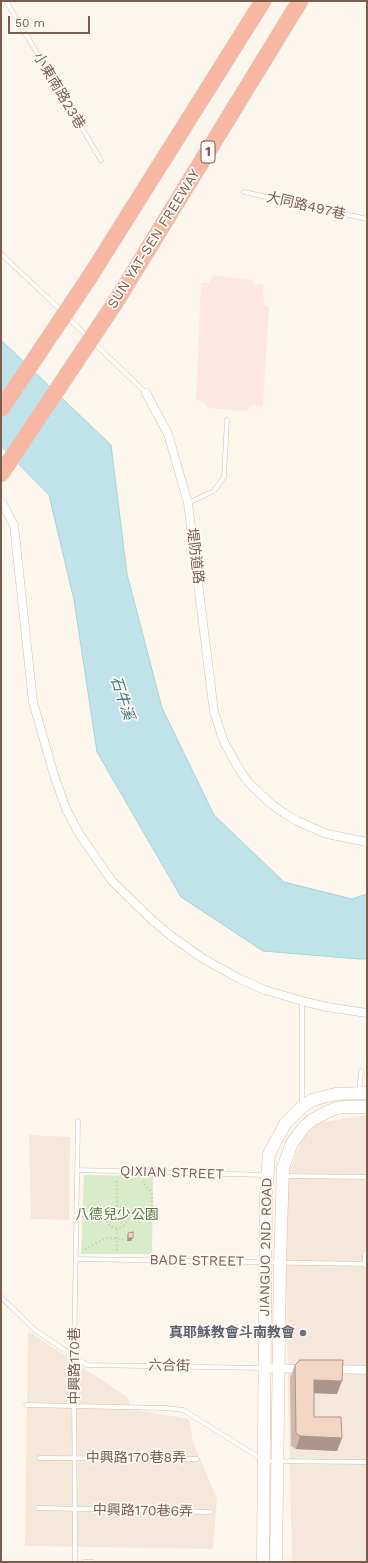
<!DOCTYPE html>
<meta charset="utf-8">
<style>
body{margin:0}
#map{position:relative;width:368px;height:1563px;overflow:hidden;background:#fdf6ec;font-family:"Work Sans",sans-serif}
canvas{display:block}
.frame{position:absolute;inset:0;border:2px solid #7a5c4d;pointer-events:none}
.scale{position:absolute;left:8px;top:16px;width:82px;height:18px;box-sizing:border-box;border:2px solid #7a5c4d;border-top:0;padding-left:5px;font-size:12px;line-height:14px;white-space:nowrap;color:#7a5c4d;-webkit-text-stroke:3px #fffaf3;paint-order:stroke}
</style>
<div id="map">
<canvas width="368" height="1563"></canvas>
<div class="frame"></div>
<div class="scale">50 m</div>
</div>
<script>
const c = document.querySelector('canvas').getContext('2d');
c.lineJoin = 'round';
function paint(path, color) { c.fillStyle = color; c.fill(path, 'evenodd'); }
const shape = rows => new Path2D(rows.map(r => 'M' + r).join(''));
function trace(path, color, width, dash) { c.strokeStyle = color; c.lineWidth = width; c.lineCap = dash ? 'butt' : 'round'; c.setLineDash(dash || []); c.stroke(path); }
function drawText(font, color, halo, rows, align = 'center') {
  c.font = font + ' "Work Sans","Noto Sans TC",sans-serif'; c.lineWidth = 3.5; c.setLineDash([]); c.textBaseline = 'middle'; c.strokeStyle = halo; c.fillStyle = color; for (const [text, x, y, turn = 0] of rows) {
    c.save(); c.translate(x, y); c.rotate((+turn || 0) * Math.PI / 180); c.textAlign = isNaN(turn) ? turn : align; if (halo) c.strokeText(text, 0, 0); c.fillText(text, 0, 0); c.restore();
  }
}
const residential = shape([
 [367,1115,367,1562,292,1562,284,1196,290,1169,302,1140,318,1123],
 [29,1135,70,1137,69,1220,31,1219],
 [28,1331,127,1397,132,1409,189,1419,193,1442,217,1499,213,1549,25,1546]
]);
const commercial = shape([
 [213,275,252,280,254,285,263,284,264,305,269,307,263,406,253,405,245,411,208,408,203,401,196,400,201,283,209,283]
]);
const green = shape([
 [84,1175,153,1176,152,1254,81,1254]
]);
const water = shape([
 [1,340,111,445,127,574,162,708,214,815,284,882,352,899,367,894,367,959,359,959,263,951,181,897,97,752,74,600,49,495,1,446,1,340]
]);
const path = shape([
 '106 1217a11 11 0 1 1 22 0a11 11 0 1 1-22 0Z',
 [117,1206,117,1179],
 [82,1217,105,1218],
 [128,1217,152,1218,152,1192,145,1186,143,1179],
 [117,1229,117,1253],
 [85,1249,106,1238,125,1239]
]);
const lane = shape([
 [6,1,101,160],
 [244,192,367,219],
 [1,254,63,312],
 [67,317,88,337],
 [93,342,146,393],
 [188,503,214,491,224,477,227,420],
 [302,1001,302,1104],
 [359,1093,361,1071],
 [78,1170,266,1175],
 [285,1176,367,1177],
 [76,1259,367,1264],
 [1,1297,35,1330,87,1365,262,1368],
 [26,1405,166,1408,183,1410,265,1461,367,1462],
 [39,1458,197,1459],
 [38,1508,211,1512],
 [75,1562,74,1357,78,1121],
 [84,1562,93,1562]
]);
const street = shape([
 [146,393,168,434,188,503,214,712,224,742,239,769,248,782,271,804,284,813,297,821,327,834,367,842],
 [1,501,14,525,33,702,54,775,66,809,80,835,112,881,151,919,170,935,202,958,240,979,265,990,302,1001,327,1007,367,1013],
 [367,1264,367,1255],
 [265,1368,304,1369],
 [332,1369,367,1370]
]);
const secondary = shape([
 [263,1562,266,1195,269,1154,285,1124,302,1107,312,1100,335,1094,367,1093],
 [276,1562,280,1262,283,1168,292,1143,304,1127,312,1120,331,1110,341,1107,367,1107]
]);
const highway = shape([
 [89,278,263,1],
 [115,303,300,1]
]);
const highwayBridge = shape([
 [1,409,89,278],
 [1,474,115,303]
]);
const wall = shape([
 [128,1233,131,1241,127,1241,127,1236],
 [295,1365,337,1394,314,1393,314,1417,342,1438,337,1451,296,1449,291,1446,290,1378]
]);
const shadedWall = shape([
 [128,1238,133,1238,131,1241,127,1241],
 [314,1380,342,1381,337,1394,309,1393],
 [300,1436,342,1438,337,1451,296,1449]
]);
const building = shape([
 [133,1232,133,1238,128,1238,128,1233,133,1232],
 [300,1360,343,1360,342,1381,314,1380,314,1417,341,1417,342,1438,300,1436,296,1433,295,1365,300,1360]
]);
const markers = [
 [303,1333,4,"#6b7280"]
];
const shields = [
 [208,152,14]
];
const shieldNames = [
 ["1",208,152]
];
const streetNames = [
 ["小東南路23巷",59,91,59],
 ["大同路497巷",306,206,13],
 ["SUN YAT-SEN FREEWAY",154,239,-58],
 ["堤防道路",195,556,83],
 ["QIXIAN STREET",172,1173,2],
 ["JIANGUO 2ND ROAD",266,1247,-89],
 ["BADE STREET",197,1261,1],
 ["中興路170巷",75,1366,-90],
 ["六合街",169,1366,1],
 ["中興路170巷8弄",136,1458],
 ["中興路170巷6弄",143,1511,1]
];
const parkNames = [
 ["八德兒少公園",117,1215]
];
const worshipNames = [
 ["真耶穌教會斗南教會",295,1333]
];
const waterNames = [
 ["石牛溪",122,698,72]
];
paint(residential, '#f5e8da');
paint(commercial, '#fde8e0');
paint(green, '#d8ecc9');
paint(water, '#bfe3e8');
trace(water, '#a5d3da', 1);
trace(lane, '#d1beb0', 5);
trace(street, '#d1beb0', 9);
trace(secondary, '#d6c0b0', 13);
trace(highway, '#dad1cd', 17);
trace(path, '#d9b8a5', 2, [1, 3]);
trace(lane, '#fff', 4);
trace(street, '#fff', 8);
trace(secondary, '#fff', 12);
trace(highway, '#f7b7a3', 16);
trace(highwayBridge, '#dad1cd', 17, []);
trace(highwayBridge, '#f7b7a3', 16);
paint(wall, '#d1b7a8');
paint(shadedWall, '#aa9588');
paint(building, '#f3d5c3');
trace(building, '#aa9588', 1);
for (const [x, y, r, color] of markers) { const dot = new Path2D(); dot.arc(x, y, r, 0, 2 * Math.PI); c.fillStyle = color; c.fill(dot); trace(dot, '#fffaf3', 1.5); }
for (const [x, y, w] of shields) { const box = new Path2D(); box.roundRect(x - w / 2, y - 11, w, 22, 3); c.fillStyle = '#fffaf3'; c.fill(box); trace(box, '#7a5c4d', 1); }
drawText('bold 13px', '#7a5c4d', null, shieldNames);
drawText('14px', '#7a5c4d', '#fffaf3', streetNames);
drawText('14px', '#537a41', '#fffaf3', parkNames);
drawText('bold 14px', '#5b616d', '#fffaf3', worshipNames, 'right');
drawText('italic 15px', '#437c86', '#fffaf3', waterNames);
</script>
